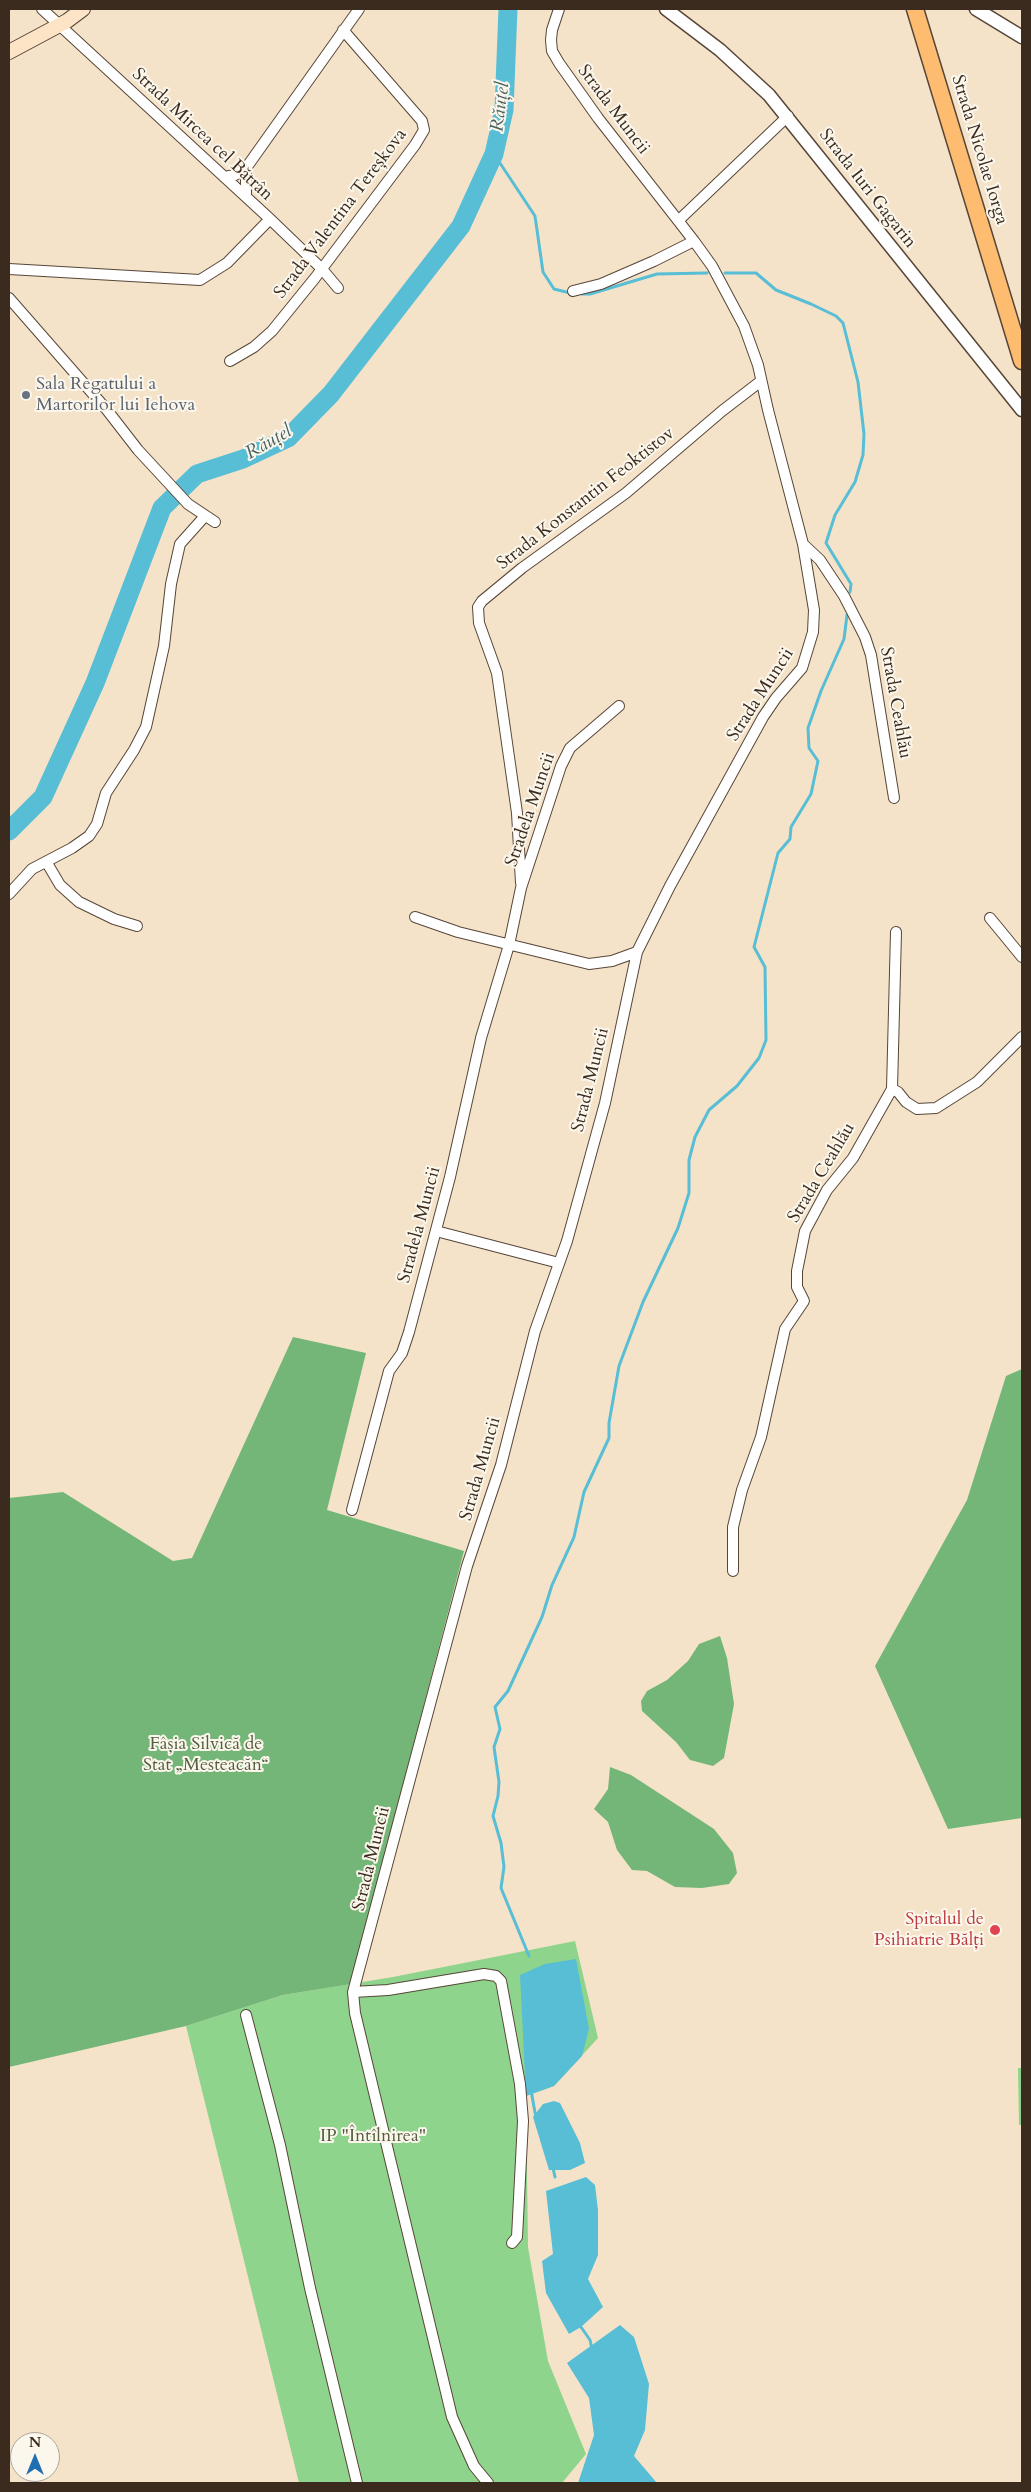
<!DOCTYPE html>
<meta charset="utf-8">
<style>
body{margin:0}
#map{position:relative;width:1031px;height:2492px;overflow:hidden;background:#f5e3c9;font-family:Cardo,serif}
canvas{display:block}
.frame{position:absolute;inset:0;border:10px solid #3b2a1e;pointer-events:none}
.north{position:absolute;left:10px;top:2432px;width:50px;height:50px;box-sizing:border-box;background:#fbf7ec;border:1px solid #aea59a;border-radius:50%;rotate:0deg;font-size:14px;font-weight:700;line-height:20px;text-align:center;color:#3b2a1e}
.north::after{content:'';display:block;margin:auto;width:18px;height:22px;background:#1f6fb2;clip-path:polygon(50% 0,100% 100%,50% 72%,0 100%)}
</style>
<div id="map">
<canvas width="1031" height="2492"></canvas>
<div class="frame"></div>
<div class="north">N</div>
</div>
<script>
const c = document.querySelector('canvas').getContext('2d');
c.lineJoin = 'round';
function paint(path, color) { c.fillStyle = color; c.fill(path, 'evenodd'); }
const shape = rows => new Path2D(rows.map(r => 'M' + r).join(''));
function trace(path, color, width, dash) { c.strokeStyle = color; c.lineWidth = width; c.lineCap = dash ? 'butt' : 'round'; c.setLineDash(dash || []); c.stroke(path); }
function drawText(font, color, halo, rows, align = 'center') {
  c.font = font + ' Cardo,serif'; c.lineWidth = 4; c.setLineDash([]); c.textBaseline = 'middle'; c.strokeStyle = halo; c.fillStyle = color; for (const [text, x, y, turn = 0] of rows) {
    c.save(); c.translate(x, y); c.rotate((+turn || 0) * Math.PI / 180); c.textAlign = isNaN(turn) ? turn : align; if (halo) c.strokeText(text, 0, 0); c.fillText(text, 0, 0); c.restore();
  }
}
const green = shape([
 [575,1941,598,2038,554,2086,526,2096,528,2247,548,2361,586,2454,562,2483,299,2483,186,2026,283,1995,393,1977],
 [1018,2068,1022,2068,1022,2125,1019,2125]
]);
const forest = shape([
 [293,1337,366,1353,327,1510,464,1551,351,1984,283,1995,186,2026,9,2067,9,1498,63,1492,173,1561,192,1558],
 [1022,1369,1022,1818,948,1829,875,1666,967,1500,1006,1376],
 [720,1636,727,1658,734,1704,724,1758,713,1766,690,1760,676,1742,642,1711,641,1701,647,1691,667,1680,688,1661,699,1644],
 [610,1767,631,1775,714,1829,733,1853,737,1873,729,1884,702,1888,675,1887,647,1871,632,1870,617,1850,608,1822,594,1809,608,1789]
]);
const water = shape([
 [576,1959,589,2029,582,2056,554,2086,526,2096,520,1975,545,1964],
 [554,2101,560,2103,580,2143,585,2163,570,2170,549,2170,533,2117,543,2104],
 [586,2177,595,2185,598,2210,598,2255,588,2279,603,2307,581,2327,569,2334,546,2293,542,2261,553,2254,546,2191],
 [620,2325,634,2337,649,2384,645,2430,634,2456,657,2483,578,2483,594,2435,589,2398,567,2363]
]);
const stream = shape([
 [494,154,535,216,543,272,554,289,570,293],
 [725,273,756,273,776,290,811,304,836,316,843,323,858,382,864,434,863,455,855,482,835,515,826,543,851,584,850,592],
 [582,294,590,294,657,274,707,273],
 [529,1956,501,1888,504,1867,501,1843,493,1816,498,1796,499,1782,494,1747,500,1729,495,1707,508,1691,542,1617,552,1585,574,1537,584,1492,609,1438,609,1423,619,1366,643,1302,678,1228,689,1193,689,1160,695,1137,709,1110,737,1086,759,1058,766,1040,765,967,754,947,778,853,790,839,791,827,811,794,818,761,809,748,808,728,821,691,844,639,847,615],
 [531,2090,536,2118],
 [553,2168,555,2177],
 [581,2327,590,2340,592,2349]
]);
const river = shape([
 [9,831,43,797,95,683,162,508,197,474,243,459,288,438,331,394,461,226,494,154,504,110,508,9]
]);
const minor = shape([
 [42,9,270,219,322,269,338,288],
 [224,177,235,175,246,168,359,9],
 [246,197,246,168],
 [679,220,788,116],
 [9,269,200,280,227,263,270,219],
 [573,291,601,284,654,261,694,241],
 [9,298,107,410,138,450,188,504,215,522],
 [230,361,254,347,272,331,315,278,415,145,424,130,422,121,343,30],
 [803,544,820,560,844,596,865,637,871,655,894,798],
 [47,863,60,885,79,902,114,919,137,926],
 [521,883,517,813,497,673,479,623,478,607,482,601,522,568,626,493,722,411,761,381],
 [9,894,32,869,72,848,89,836,97,824,106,793,134,750,146,727,164,646,171,584,180,544,205,516],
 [415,917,458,932,589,964,612,961,637,952],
 [990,918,1022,957],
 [892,1089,898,1092,906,1102,917,1109,936,1108,977,1082,1022,1037],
 [436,1231,559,1263],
 [352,1510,389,1371,402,1353,409,1332,450,1177,481,1038,509,945,521,888,561,766,570,748,619,706],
 [733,1571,733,1527,742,1490,761,1437,785,1329,804,1301,797,1287,797,1271,805,1231,827,1190,853,1158,892,1089,896,932],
 [353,1992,388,1990,484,1974,496,1976,501,1981,520,2084,523,2121,517,2237,512,2243],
 [246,2015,280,2145,310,2288,357,2483],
 [488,2483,474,2466,452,2417,355,2013,353,1992,467,1566,501,1465,535,1331,567,1241,605,1103,637,952,670,886,763,717,776,698,802,668,813,632,814,610,803,544,768,410,758,365,744,326,712,266,694,241,598,118,559,63,552,51,551,40,552,30,559,9]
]);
const tertiary = shape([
 [666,9,720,50,769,95,1022,410],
 [976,9,1022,37]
]);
const secondary = shape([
 [9,52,67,21,83,9]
]);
const primary = shape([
 [915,9,1022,361]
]);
const markers = [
 [26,395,5,"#6b7280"],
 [995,1930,6,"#e0444e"]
];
const streetNames = [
 ["Strada Muncii",613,110,53],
 ["Strada Mircea cel Bătrân",202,135,43],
 ["Strada Nicolae Iorga",979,150,73],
 ["Strada Iuri Gagarin",867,189,52],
 ["Strada Valentina Tereșkova",341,214,-53],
 ["Strada Konstantin Feoktistov",586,499,-38],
 ["Strada Muncii",761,695,-57],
 ["Strada Ceahlău",895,703,80],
 ["Stradela Muncii",531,810,-71],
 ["Strada Muncii",591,1080,-76],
 ["Strada Ceahlău",822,1173,-59],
 ["Stradela Muncii",420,1225,-75],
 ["Strada Muncii",481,1469,-74],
 ["Strada Muncii",372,1859,-76]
];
const worshipNames = [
 ["Sala Regatului a",36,385],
 ["Martorilor lui Iehova",36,406]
];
const parkNames = [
 ["Fâșia Silvică de",206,1745],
 ["Stat „Mesteacăn“",206,1766],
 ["IP \"Întîlnirea\"",373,2137]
];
const healthNames = [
 ["Spitalul de",984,1920],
 ["Psihiatrie Bălți",984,1941]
];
const waterNames = [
 ["Răuțel",501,107,-83],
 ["Răuțel",269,443,-30]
];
paint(green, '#8fd48d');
paint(forest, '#73b678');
paint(water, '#57bed5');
trace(stream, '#57bed5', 3);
trace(river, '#57bed5', 19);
trace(minor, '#574638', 12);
trace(tertiary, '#574638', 15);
trace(secondary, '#574638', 16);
trace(primary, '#574638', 19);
trace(minor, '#fff', 10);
trace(tertiary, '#fff', 12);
trace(secondary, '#fee4c6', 14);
trace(primary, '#fdbc70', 16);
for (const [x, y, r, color] of markers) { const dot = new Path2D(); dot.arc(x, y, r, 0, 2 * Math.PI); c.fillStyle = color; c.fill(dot); trace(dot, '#fbf7ec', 2); }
drawText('18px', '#3b2a1e', '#fbf7ec', streetNames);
drawText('18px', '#5b616d', '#fbf7ec', worshipNames, 'left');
drawText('18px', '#545d3f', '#fbf7ec', parkNames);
drawText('18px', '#be3a42', '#fbf7ec', healthNames, 'right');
drawText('italic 19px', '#455e5e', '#fbf7ec', waterNames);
</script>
